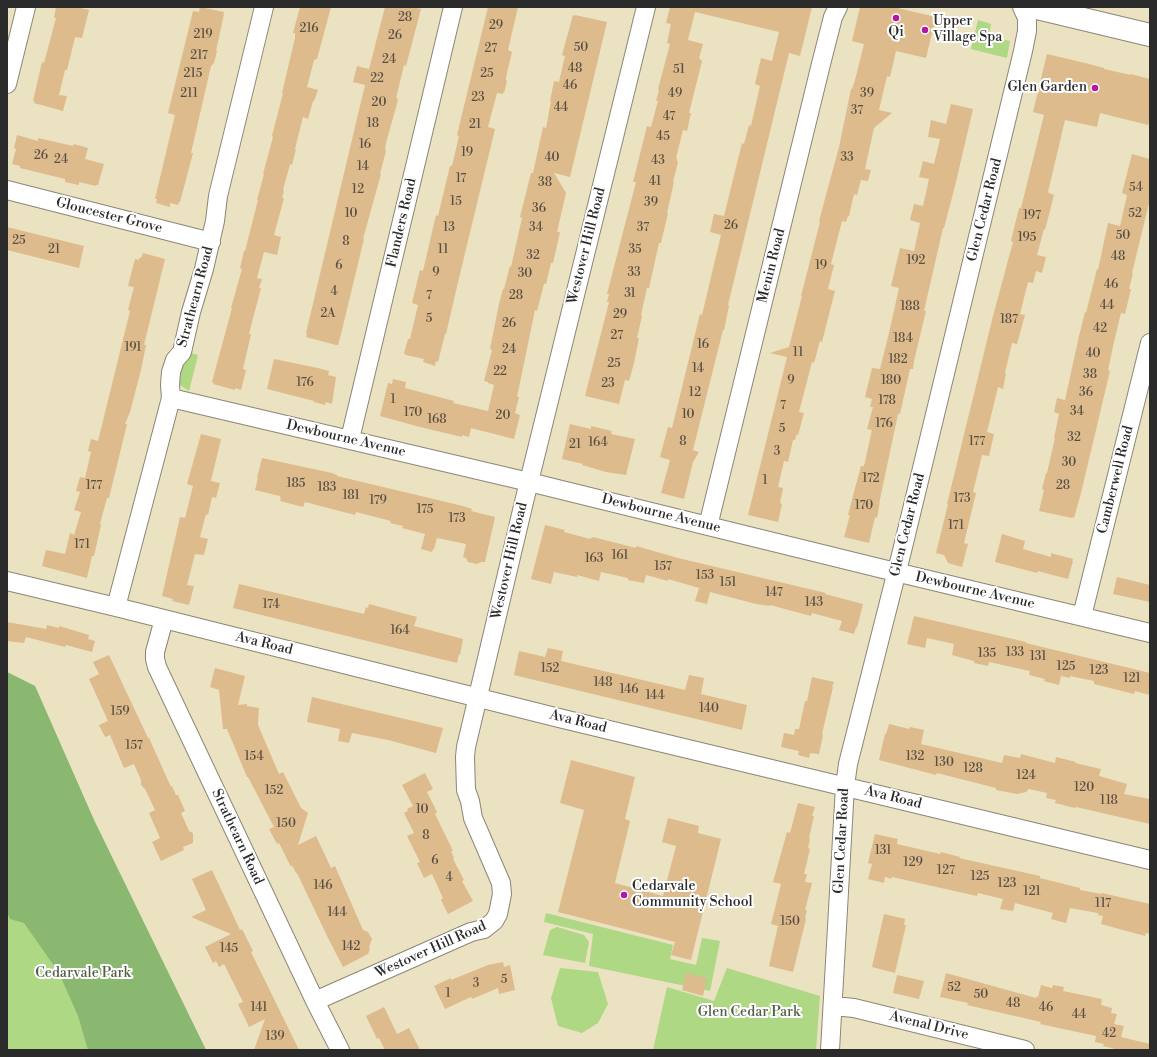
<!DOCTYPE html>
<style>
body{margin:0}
#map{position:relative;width:1157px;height:1057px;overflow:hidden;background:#ebe2c1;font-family:"Libre Bodoni",serif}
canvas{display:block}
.frame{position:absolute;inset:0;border:8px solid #2b2b2b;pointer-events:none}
</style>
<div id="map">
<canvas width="1157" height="1057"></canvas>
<div class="frame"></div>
</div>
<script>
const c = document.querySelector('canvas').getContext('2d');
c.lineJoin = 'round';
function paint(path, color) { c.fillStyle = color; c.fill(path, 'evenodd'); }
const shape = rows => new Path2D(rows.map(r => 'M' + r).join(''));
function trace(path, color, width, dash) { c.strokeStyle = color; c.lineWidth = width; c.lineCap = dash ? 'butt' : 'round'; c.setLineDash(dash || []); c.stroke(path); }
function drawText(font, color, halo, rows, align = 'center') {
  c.font = font + ' "Libre Bodoni",serif'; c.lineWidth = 4; c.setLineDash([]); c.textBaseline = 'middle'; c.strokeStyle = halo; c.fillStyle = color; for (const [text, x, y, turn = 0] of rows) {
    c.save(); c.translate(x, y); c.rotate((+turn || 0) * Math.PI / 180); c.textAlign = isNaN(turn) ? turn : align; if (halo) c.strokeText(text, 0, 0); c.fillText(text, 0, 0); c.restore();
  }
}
const green = shape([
 [978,20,991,24,989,36,1010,41,1007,58,971,49],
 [191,353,198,355,189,391,180,385,177,380,179,366,188,360],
 [7,672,35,686,94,820,206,1050,7,1050],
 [546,913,673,945,670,959,696,965,702,938,720,941,710,991,589,966,593,934,544,922],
 [557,927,584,935,589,942,585,963,543,955,550,930],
 [560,968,598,972,608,1004,598,1023,582,1033,558,1026,551,998],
 [727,968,820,996,816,1050,653,1050,667,987,714,1001]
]);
const forest = shape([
 [7,672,35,686,94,820,206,1050,88,1050,78,1016,59,973,24,923,10,919,7,912]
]);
const building = shape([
 [56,7,76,7,89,10,82,38,75,37,67,70,65,70,59,95,67,96,63,111,34,103,35,101,33,101,42,62,44,63,56,18,54,18],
 [200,7,224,12,223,14,224,14,216,51,217,51,214,63,211,66,191,153,193,153,180,202,179,202,178,205,170,203,170,207,156,203,157,199,155,199,174,119,175,115,168,113,193,11,199,12],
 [300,7,331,7,317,59,314,60,307,87,318,90,314,101,313,101,308,119,303,117,295,149,296,149,292,165,290,164,283,190,284,191,282,198,284,198,274,235,281,237,277,255,264,252,257,278,262,279,259,288,261,288,251,326,249,334,251,334,243,369,246,370,241,390,235,388,235,390,213,384,214,383,212,382,232,308,231,308,242,269,240,268,244,251,245,251,258,200,257,200,264,174,263,174,273,137,272,136,283,93,282,93,295,38,295,33,293,33],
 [385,7,413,7,421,9,406,66,404,65,396,98,398,98,397,100,398,100,386,143,385,150,386,151,380,174,381,174,363,239,364,239,340,338,338,345,336,345,306,337,307,333,306,333,365,85,353,82,357,66,369,69],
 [488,7,518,7,508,50,512,52,506,77,506,80,507,81,504,93,503,92,503,94,497,93,488,127,495,129,459,278,446,334,445,334,438,362,436,361,435,366,423,362,424,359,406,355,404,353,408,339,410,339,418,305,412,303,420,270,423,271,436,215,438,216,450,166,452,166,459,136,457,135],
 [670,7,812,7,800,56,789,53,728,305,729,306,724,330,723,330,693,450,699,452,693,462,684,499,661,493,670,460,660,457,668,427,672,428,700,314,702,315,721,235,710,232,714,214,724,216,742,143,744,144,749,125,751,126,760,86,755,84,761,58,772,61,779,32,695,12,688,40,703,44,699,58,702,61,689,113,691,113,687,131,683,130,676,158,677,158,677,161,678,162,673,182,674,182,667,213,668,213,661,243,659,243,649,288,647,288,641,315,642,316,637,338,639,338,634,363,629,381,625,380,619,404,585,396,609,302,607,302,609,294,607,294,636,182,633,182,647,126,651,127,658,101,656,101,659,90,658,89,670,44,667,43,671,24,666,23],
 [860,7,893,7,936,17,926,58,896,51,890,77,887,76,879,110,892,113,874,128,865,169,871,170,868,181,861,180,857,195,854,194,849,216,848,216,846,222,842,221,831,264,834,265,828,289,835,291,822,342,820,341,814,363,812,362,799,412,804,413,798,435,796,435,795,440,793,440,788,462,784,461,778,487,783,488,780,503,782,504,778,522,748,515,787,357,770,353,789,347,802,296,801,296,820,222,819,221,839,147,851,89,852,89,855,80,864,44,852,41],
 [573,15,575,16,575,15,607,22,570,177,554,173,566,193,557,232,560,232,553,263,551,263,546,284,544,284,537,311,535,310,517,397,519,397,515,413,520,415,514,439,471,428,469,437,462,435,462,437,420,427,380,416,388,383,392,384,393,379,406,382,405,388,454,401,453,403,488,411,494,385,488,383,488,382,484,381,492,350,490,349,499,304,503,289,504,289,510,266,511,267,522,218,520,217,531,173,533,173,543,127,546,128,551,101,550,101,554,81,559,82,565,56,562,55],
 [1047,54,1089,64,1104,68,1104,69,1131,75,1131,74,1150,79,1150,124,1149,123,1148,125,1100,113,1097,127,1065,120,1048,192,1049,193,1054,195,1045,230,1044,229,1037,255,1046,257,1042,273,1036,271,1033,283,1028,282,1020,314,1025,315,1017,344,1012,343,1005,373,1006,373,1003,389,998,387,987,432,994,434,989,456,982,455,973,492,976,493,964,543,968,544,962,567,948,563,944,555,936,553,948,504,947,504,993,316,1013,242,1011,241,1019,208,1021,208,1044,115,1033,112],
 [951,104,973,109,955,186,944,228,943,228,924,311,926,311,914,361,913,369,910,369,900,414,898,414,880,499,879,507,877,518,875,517,869,543,844,537,850,515,848,515,854,492,861,466,864,466,872,430,867,429,873,407,870,407,872,399,865,397,872,368,880,369,889,333,899,288,891,286,900,248,914,251,920,223,910,220,914,204,923,206,929,179,919,177,923,161,934,164,940,139,928,137,931,120,946,124],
 [17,135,38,141,38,138,73,146,74,144,88,148,85,159,104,164,98,185,96,185,96,186,79,182,79,185,65,182,65,179,20,168,20,166,12,164,16,149,14,148],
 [1132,154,1150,159,1150,199,1132,273,1133,273,1129,289,1131,289,1125,314,1121,313,1114,342,1108,370,1110,371,1081,493,1074,518,1072,517,1072,518,1039,511,1044,490,1042,489,1046,473,1047,473,1055,438,1054,438,1059,414,1054,412,1057,398,1065,400,1079,336,1085,312,1086,313,1097,269,1098,270,1108,223,1120,226,1127,195,1122,193],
 [7,227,84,246,79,268,7,250],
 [143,253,165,259,144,345,146,345,141,370,130,412,125,424,127,424,109,498,107,498,100,524,101,525,94,556,92,556,87,578,42,566,46,550,65,554,70,533,74,535,81,512,74,510,80,492,76,491,80,477,85,478,91,452,88,451,91,439,98,441,130,311,128,310,134,287,128,286,135,259,139,260,139,258,141,258],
 [274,359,318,368,329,371,328,375,336,377,332,404,326,402,325,405,314,402,314,401,267,389],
 [570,424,591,429,591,426,612,431,611,434,635,439,626,475,606,472,582,465,583,464,562,459],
 [201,434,221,439,211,481,220,483,216,498,212,497,208,515,206,514,200,537,208,539,204,555,195,554,187,585,194,586,189,605,172,601,173,599,162,596,180,517,185,518,193,486,187,484],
 [262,458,332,473,337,475,337,476,463,506,472,509,471,511,495,517,485,562,481,562,477,564,468,562,466,558,463,557,466,544,437,538,434,549,433,549,432,552,421,549,425,534,402,528,403,526,390,523,391,521,356,512,355,515,305,502,303,507,280,501,281,498,280,497,280,496,255,490,258,478,257,478],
 [545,525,565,530,564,532,590,539,590,538,592,538,593,537,636,548,636,546,678,558,826,593,825,594,863,604,857,628,856,627,854,634,839,630,842,621,812,613,811,616,770,605,770,606,756,604,710,592,707,604,695,601,699,588,668,579,668,581,646,575,644,583,628,580,628,578,601,572,599,581,577,575,577,577,554,572,551,584,531,579],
 [1002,534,1025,541,1023,549,1051,557,1051,553,1073,559,1072,561,1073,561,1068,579,1045,573,1038,571,1037,573,995,562],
 [1117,577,1150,585,1150,602,1113,594],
 [239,584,364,614,366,607,368,608,369,604,417,617,414,626,463,639,460,655,459,654,457,663,233,608],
 [914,616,1026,642,1026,643,1150,673,1150,695,1135,691,1134,694,1094,684,1094,681,1070,676,1070,678,1061,676,1059,685,1044,681,1045,679,1029,675,1030,671,989,662,988,666,974,663,974,661,952,655,954,644,927,638,925,648,907,644],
 [7,622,46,629,47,625,59,628,59,626,89,635,88,639,95,641,92,652,66,645,65,647,26,637,24,643,7,641],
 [548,648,563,651,561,661,685,690,689,675,704,678,701,694,747,705,742,730,514,675,519,651,545,657],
 [109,655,148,738,149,738,171,787,172,786,176,795,178,795,185,811,181,813,189,831,193,833,193,843,183,847,184,850,161,861,152,842,160,838,149,813,155,810,145,789,141,785,141,780,134,764,124,768,110,735,105,737,99,725,108,721,89,679,99,674,93,662],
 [215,668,245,676,238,705,247,704,247,706,259,708,258,725,279,774,283,772,301,808,308,813,298,845,316,836,331,868,335,866,363,930,368,932,372,939,369,947,370,949,368,954,343,967,327,936,297,873,296,873,292,865,291,867,279,843,277,844,269,829,274,827,248,777,247,777,227,729,223,729,219,690,210,687],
 [812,677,834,682,832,687,833,687,822,734,823,735,819,754,810,753,809,758,798,755,799,751,781,747,784,733,794,735,795,729,799,729,805,701,807,701],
 [312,697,443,728,436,753,388,740,352,733,349,743,338,741,340,729,307,722],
 [889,724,909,729,910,727,924,730,921,744,1002,763,1004,755,1020,758,1021,754,1055,763,1056,757,1076,762,1075,763,1101,769,1099,776,1127,784,1124,794,1150,799,1150,824,1076,807,1075,808,1055,803,1056,800,1046,798,1047,793,1029,789,1026,792,1017,794,996,790,996,788,937,773,936,775,879,760,885,734,886,734],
 [571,760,635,777,625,819,630,821,615,883,663,896,676,846,662,842,668,818,699,826,698,833,721,839,691,960,671,955,675,942,558,912,584,810,560,803],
 [425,773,433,789,427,792,437,812,435,814,453,851,451,851,454,858,453,859,464,880,462,881,473,901,448,914,441,900,443,898,432,874,424,878,417,863,420,862,407,836,414,833,404,813,408,811,407,809,413,806,402,785],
 [798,803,815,807,812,816,814,816,809,838,810,839,808,848,810,849,804,874,807,874,805,882,812,883,805,910,807,910,805,918,806,919,793,972,769,966,778,926,771,924,781,884,773,882,787,832,790,833],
 [875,834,898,839,897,844,940,854,941,852,960,857,959,858,1040,876,1040,878,1080,888,1080,890,1101,894,1102,893,1150,904,1150,934,1146,933,1145,936,1101,924,1103,916,1098,915,1098,913,1070,908,1066,923,1051,919,1053,913,1015,903,1013,911,1000,909,1003,899,978,893,977,896,892,877,891,879,885,877,884,883,868,879,872,864,868,863],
 [212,870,240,930,242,929,253,951,251,952,299,1050,254,1050,265,1019,249,1027,238,1004,243,1002,224,964,219,967,216,961,213,963,205,947,231,934,191,917,206,910,192,879],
 [884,914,905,919,904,925,906,925,895,973,872,967],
 [503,962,504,967,510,965,515,990,499,994,498,988,472,999,471,997,445,1009,434,986,451,978,451,980,488,965],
 [686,973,707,978,703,996,682,990],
 [946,973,1036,998,1037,996,1038,997,1041,985,1052,988,1053,985,1064,987,1063,991,1102,999,1101,1005,1112,1008,1111,1013,1117,1014,1114,1024,1124,1026,1121,1037,1150,1044,1150,1050,1119,1050,1103,1046,1104,1044,1095,1042,1096,1036,1040,1024,1041,1022,967,1005,968,1003,940,997],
 [897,975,924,981,919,999,893,993],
 [384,1007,397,1034,409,1028,420,1050,385,1050,379,1038,377,1039,366,1016]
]);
const minor = shape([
 [7,84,26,7],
 [7,190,211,242],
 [171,398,529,482,879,568,1150,633],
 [350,439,453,7],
 [708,526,821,64,833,17,838,7],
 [7,581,116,607,559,718,1150,860],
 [116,607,171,398,170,385,171,372,175,360,182,352,191,312,204,269,215,221,218,196,264,7],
 [1082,616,1150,343],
 [164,619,155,652,155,659,157,667,315,1001,340,1050],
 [315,1001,471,932,484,929,494,921,498,914,502,894,501,883,473,818,470,801,466,790,465,757,466,747,524,502,646,7],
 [833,1006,854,1008,1025,1050],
 [830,1050,845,786,848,764,902,551,1023,51,1027,31,1027,18,1022,7]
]);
const primary = shape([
 [1033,7,1150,35]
]);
const markers = [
 [896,18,4,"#b5179e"],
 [925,30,4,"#b5179e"],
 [1095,88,4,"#b5179e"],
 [624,895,4,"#b5179e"]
];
const numberNames = [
 ["28",405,18],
 ["29",496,26],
 ["216",309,29],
 ["219",203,35],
 ["26",395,36],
 ["50",581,48],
 ["27",491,49],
 ["217",199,56],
 ["24",389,60],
 ["48",575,69],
 ["51",679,70],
 ["215",193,74],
 ["25",487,74],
 ["22",377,79],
 ["46",570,86],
 ["211",189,94],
 ["49",675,94],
 ["39",867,94],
 ["23",478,98],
 ["20",379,103],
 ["44",561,108],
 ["37",857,111],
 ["47",669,117],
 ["18",373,124],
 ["21",475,125],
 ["45",663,137],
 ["16",365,145],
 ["19",467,153],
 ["26",41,156],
 ["40",552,158],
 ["33",847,158],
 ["24",61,160],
 ["43",658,161],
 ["14",363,167],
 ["17",461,179],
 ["41",655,182],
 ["38",545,183],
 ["54",1136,188],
 ["12",358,190],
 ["15",456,202],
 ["39",651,203],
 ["36",539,209],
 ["10",351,214],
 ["52",1135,214],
 ["197",1032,216],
 ["26",731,226],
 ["13",449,228],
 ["34",536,228],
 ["37",643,228],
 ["50",1123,236],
 ["195",1027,238],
 ["25",19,241],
 ["8",346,242],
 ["21",54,250],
 ["11",443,250],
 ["35",635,250],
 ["32",533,256],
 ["48",1118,257],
 ["192",916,261],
 ["6",339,266],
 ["19",821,266],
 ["9",436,273],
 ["33",634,273],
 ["30",525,274],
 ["46",1111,285],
 ["4",334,292],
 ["31",630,294],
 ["7",429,296],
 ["28",516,296],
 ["44",1107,306],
 ["188",910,307],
 ["2A",328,314],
 ["29",620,315],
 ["5",429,319],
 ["187",1009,320],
 ["26",509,324],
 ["42",1100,329],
 ["27",617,336],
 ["184",903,339],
 ["16",703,345],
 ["191",133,348],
 ["24",509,350],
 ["11",798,353],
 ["40",1093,354],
 ["182",898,360],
 ["25",614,364],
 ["14",698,369],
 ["22",500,372],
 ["38",1090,375],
 ["9",791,381],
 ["180",891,381],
 ["176",305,383],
 ["23",608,384],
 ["12",695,393],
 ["36",1086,393],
 ["1",393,400],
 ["178",887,401],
 ["7",783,406],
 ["34",1077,412],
 ["170",413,413],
 ["10",688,415],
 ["20",503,416],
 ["168",437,420],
 ["176",884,424],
 ["5",782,429],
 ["32",1074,438],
 ["8",683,442],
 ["177",977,442],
 ["164",598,443],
 ["21",575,445],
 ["3",777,452],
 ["30",1069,463],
 ["172",871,479],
 ["1",765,481],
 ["185",296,484],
 ["177",94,486],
 ["28",1063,486],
 ["183",327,488],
 ["181",351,496],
 ["173",962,499],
 ["179",378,501],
 ["170",864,506],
 ["175",425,510],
 ["173",457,519],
 ["171",956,526],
 ["171",82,545],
 ["161",620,556],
 ["163",594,559],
 ["157",663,567],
 ["153",705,576],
 ["151",728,583],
 ["147",774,593],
 ["143",814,603],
 ["174",271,605],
 ["164",400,631],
 ["133",1015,653],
 ["135",987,654],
 ["131",1038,657],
 ["125",1066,667],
 ["152",550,669],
 ["123",1099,671],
 ["121",1132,679],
 ["148",603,683],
 ["146",629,690],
 ["144",655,696],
 ["140",709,709],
 ["159",120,712],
 ["157",134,746],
 ["154",254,757],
 ["132",915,757],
 ["130",944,763],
 ["128",973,769],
 ["124",1026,776],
 ["120",1084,788],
 ["152",274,791],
 ["118",1109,801],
 ["10",422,810],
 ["150",286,824],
 ["8",426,836],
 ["131",883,851],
 ["6",435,861],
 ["129",913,863],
 ["127",946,871],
 ["125",980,877],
 ["4",449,878],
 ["123",1007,884],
 ["146",323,886],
 ["121",1032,892],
 ["117",1103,904],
 ["144",337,913],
 ["150",790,922],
 ["142",351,947],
 ["145",229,949],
 ["5",504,980],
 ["3",476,984],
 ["52",954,988],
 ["1",448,994],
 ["50",981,995],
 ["48",1013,1004],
 ["141",259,1008],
 ["46",1046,1008],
 ["44",1079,1015],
 ["42",1109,1034],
 ["139",275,1037]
];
const poiNames = [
 ["Upper",933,22],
 ["Village Spa",933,38],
 ["Qi",896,33,"center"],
 ["Glen Garden",1087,88,"right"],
 ["Cedarvale",632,887],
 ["Community School",632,903]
];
const streetNames = [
 ["Glen Cedar Road",985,210,-76],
 ["Gloucester Grove",109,216,14],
 ["Flanders Road",402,223,-77],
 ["Westover Hill Road",587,246,-76],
 ["Menin Road",772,266,-76],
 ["Strathearn Road",196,297,-75],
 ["Dewbourne Avenue",346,439,13],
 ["Camberwell Road",1116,480,-76],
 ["Dewbourne Avenue",661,514,14],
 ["Glen Cedar Road",908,525,-76],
 ["Westover Hill Road",510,561,-77],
 ["Dewbourne Avenue",975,591,13],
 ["Ava Road",264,644,14],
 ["Ava Road",578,722,14],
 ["Ava Road",893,798,14],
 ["Strathearn Road",237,837,65],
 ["Glen Cedar Road",842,841,-87],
 ["Westover Hill Road",431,950,-24],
 ["Avenal Drive",929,1026,14]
];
const parkNames = [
 ["Cedarvale Park",83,974],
 ["Glen Cedar Park",749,1013]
];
paint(green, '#aed883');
paint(forest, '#8ab871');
paint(building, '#ddbb8c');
trace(minor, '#8b8676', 20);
trace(primary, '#8b8676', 24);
trace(minor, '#fff', 18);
trace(primary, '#fff', 22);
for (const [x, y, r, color] of markers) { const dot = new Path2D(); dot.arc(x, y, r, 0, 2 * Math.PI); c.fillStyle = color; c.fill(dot); trace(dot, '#fff', 1.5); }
drawText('12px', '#584f43', null, numberNames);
drawText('14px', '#2b2b2b', '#fff', poiNames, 'left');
drawText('14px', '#2b2b2b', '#fff', streetNames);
drawText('14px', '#525f45', '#fff', parkNames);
</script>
